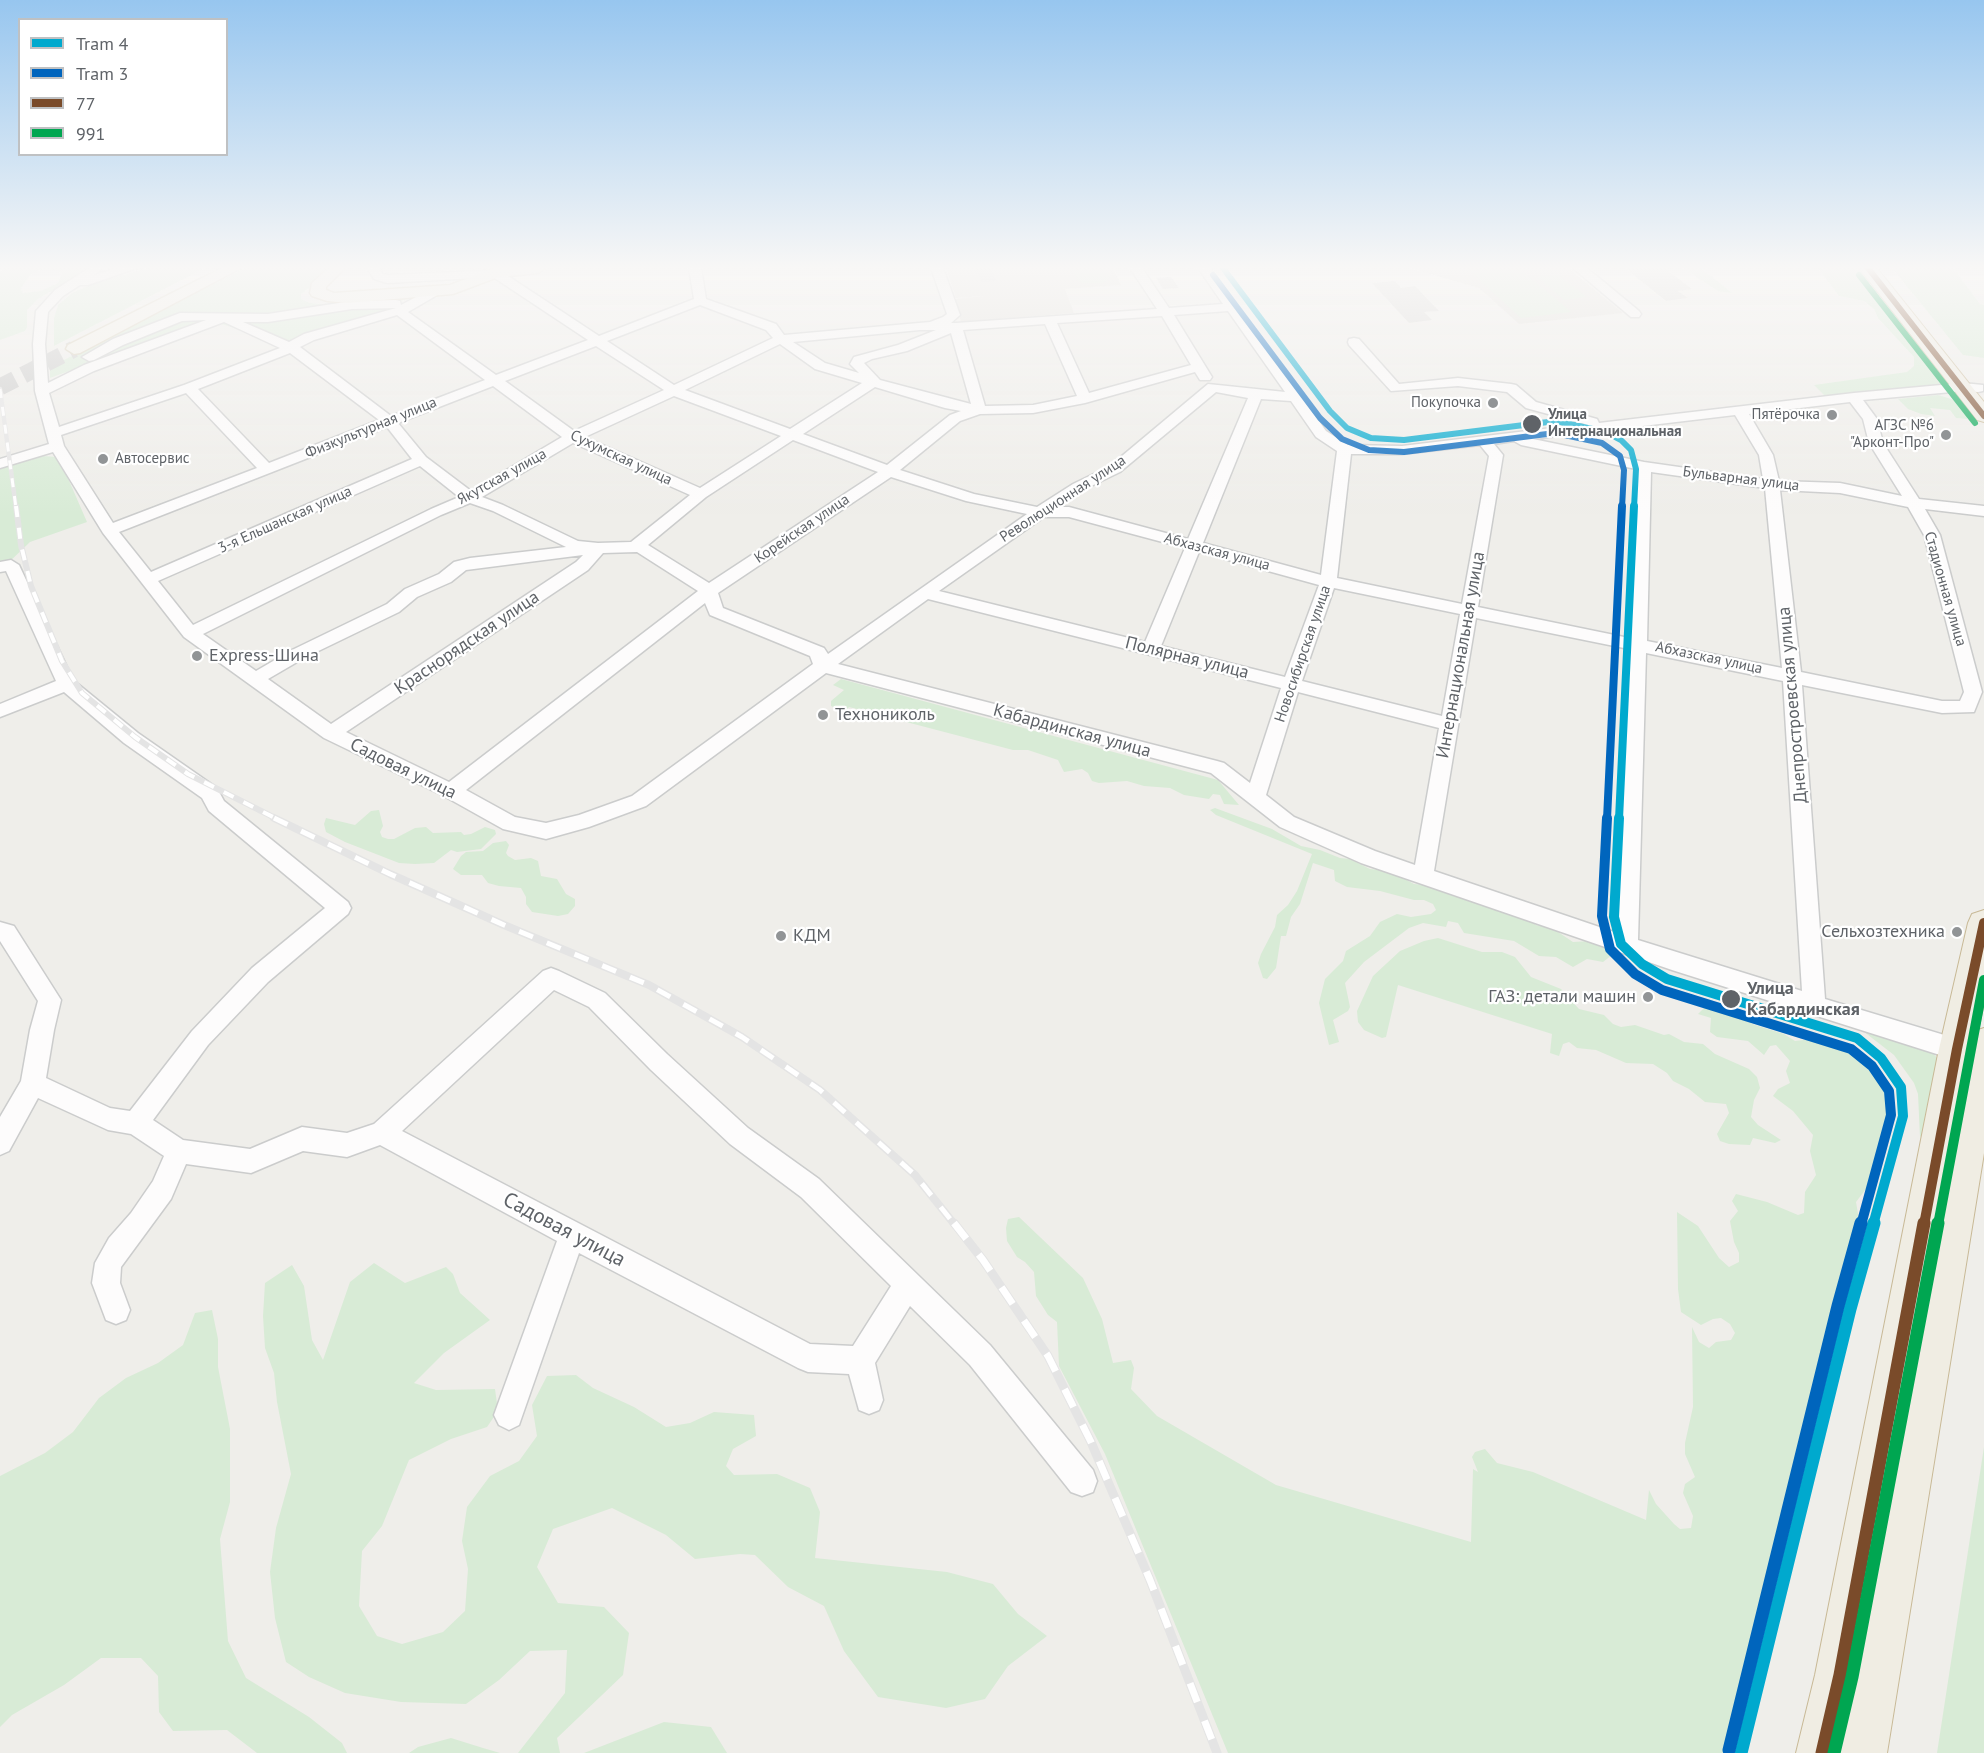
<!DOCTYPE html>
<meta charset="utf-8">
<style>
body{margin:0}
#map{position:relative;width:1984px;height:1753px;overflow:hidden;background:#efeeea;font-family:"PT Sans",sans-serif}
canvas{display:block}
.legend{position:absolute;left:18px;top:18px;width:210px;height:138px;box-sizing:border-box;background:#fff;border:2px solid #bfc1c3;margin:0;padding:8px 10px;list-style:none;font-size:18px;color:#5f6368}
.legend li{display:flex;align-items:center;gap:12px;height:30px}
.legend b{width:30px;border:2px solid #bfc1c3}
</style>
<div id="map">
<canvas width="1984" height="1753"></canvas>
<ul class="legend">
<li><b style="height:8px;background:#00a9ce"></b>Tram 4</li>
<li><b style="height:8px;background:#0065bd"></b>Tram 3</li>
<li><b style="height:8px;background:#7a4b2a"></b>77</li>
<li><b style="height:8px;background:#00a651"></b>991</li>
</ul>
</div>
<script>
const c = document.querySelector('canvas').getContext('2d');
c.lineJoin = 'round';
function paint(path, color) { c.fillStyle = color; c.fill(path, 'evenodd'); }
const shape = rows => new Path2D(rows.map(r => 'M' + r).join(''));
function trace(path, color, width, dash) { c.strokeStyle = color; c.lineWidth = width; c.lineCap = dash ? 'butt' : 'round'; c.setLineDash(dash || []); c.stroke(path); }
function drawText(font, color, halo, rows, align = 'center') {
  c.font = font + ' "PT Sans",sans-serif'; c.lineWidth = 4.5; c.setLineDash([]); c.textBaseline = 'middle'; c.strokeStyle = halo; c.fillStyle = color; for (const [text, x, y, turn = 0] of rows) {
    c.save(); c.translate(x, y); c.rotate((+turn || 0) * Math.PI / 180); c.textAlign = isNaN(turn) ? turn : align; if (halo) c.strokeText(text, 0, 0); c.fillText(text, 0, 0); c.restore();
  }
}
const education = shape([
 [946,268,1113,268,1121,285,1065,289,1074,313,961,322,954,299,983,296,956,298],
 [1410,268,1568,268,1623,313,1519,324,1479,288]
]);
const green = shape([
 [3,268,90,268,38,299,27,310,27,327,25,331,0,340,0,272],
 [51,269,62,273,58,283,41,291,22,293,23,291,20,290,30,275,40,270],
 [147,268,205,268,54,346,54,318,58,305,72,293,93,284],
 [245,268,335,268,301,294,301,299,310,303,323,304,422,296,390,303,397,310,286,344,208,320,50,378,50,367],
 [1072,268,1107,268,1111,277,1103,283,1082,283,1077,280],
 [1466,268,1519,268,1571,312,1521,318],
 [1683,268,1701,268,1732,293,1718,291],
 [1818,268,1864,268,1869,277,1869,284,1876,289,1880,299,1888,303,1946,377,1946,381,1933,387,1826,397,1814,385,1907,372,1914,366,1914,357,1878,318,1874,309,1864,301,1839,296],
 [1892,268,1953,268,1980,304,1984,305,1984,358,1963,355],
 [1559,275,1566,281,1587,297,1564,300,1537,277],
 [1938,395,1958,401,1969,415,1967,419,1956,418,1950,410,1930,408,1935,416,1921,414,1908,409,1898,399],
 [43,456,57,457,61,462,87,522,30,542,5,566,0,566,0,467],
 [841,679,1218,780,1239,805,1224,804,1220,795,1213,794,1209,799,1184,795,1170,788,1144,786,1127,781,1099,783,1092,781,1088,773,1082,769,1064,772,1058,760,1028,750,1013,750,849,707,845,712,831,706,831,701,844,690,833,685],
 [1215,808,1272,829,1301,846,1320,850,1340,858,1350,859,1370,869,1390,871,1414,884,1434,886,1453,896,1480,902,1495,910,1529,919,1536,925,1552,928,1573,942,1590,941,1604,947,1612,955,1603,962,1587,959,1573,967,1556,957,1539,956,1514,941,1464,933,1458,923,1448,921,1446,927,1423,923,1409,928,1364,962,1345,983,1350,1007,1348,1011,1333,1020,1339,1042,1329,1045,1319,1003,1325,979,1343,961,1346,951,1370,936,1380,922,1397,914,1411,917,1431,914,1436,910,1433,904,1424,900,1414,900,1380,891,1347,887,1335,881,1334,870,1313,863,1300,904,1291,917,1286,936,1281,936,1276,968,1267,979,1263,978,1258,963,1261,954,1275,927,1277,915,1288,905,1297,891,1312,854,1216,815,1210,810],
 [379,810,383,826,380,832,382,837,388,839,394,839,415,828,426,827,433,833,461,832,464,835,471,834,485,827,495,830,496,834,481,849,457,852,451,850,434,863,415,864,399,863,345,842,326,832,324,824,326,818,355,825,371,811],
 [506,841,509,845,506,853,508,856,515,860,531,858,538,861,541,876,557,879,566,894,575,899,575,906,568,914,558,916,532,912,526,904,526,897,521,888,499,886,488,883,482,875,461,875,453,869,461,856,466,852,483,851,493,843],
 [1438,938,1482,952,1502,952,1515,957,1531,977,1561,989,1579,1009,1604,1015,1613,1024,1621,1027,1635,1025,1664,1035,1669,1034,1684,1042,1703,1044,1715,1054,1749,1069,1757,1077,1760,1088,1754,1100,1751,1117,1758,1125,1781,1140,1775,1143,1753,1138,1750,1145,1729,1144,1720,1141,1717,1134,1729,1113,1726,1104,1705,1102,1689,1089,1673,1081,1667,1073,1653,1064,1626,1063,1596,1050,1577,1048,1569,1042,1563,1044,1559,1056,1550,1053,1552,1034,1398,985,1386,1037,1382,1038,1364,1030,1358,1022,1357,1011,1373,976,1400,951,1424,941],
 [1718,1002,1742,1019,1755,1025,1784,1034,1795,1041,1821,1038,1867,1062,1882,1074,1890,1087,1895,1120,1887,1127,1888,1144,1875,1177,1856,1202,1862,1237,1840,1298,1835,1337,1826,1351,1821,1377,1818,1414,1812,1428,1801,1473,1792,1493,1791,1511,1781,1545,1772,1565,1766,1611,1752,1676,1743,1700,1739,1727,1730,1753,1228,1753,1105,1454,1059,1366,1057,1322,1048,1315,1036,1296,1034,1272,1025,1262,1017,1257,1007,1241,1006,1228,1008,1219,1019,1217,1083,1278,1102,1319,1113,1363,1131,1360,1134,1368,1131,1389,1157,1416,1276,1485,1471,1542,1473,1469,1478,1472,1472,1457,1475,1452,1485,1449,1497,1463,1533,1472,1646,1520,1649,1490,1656,1504,1674,1524,1680,1529,1691,1528,1693,1516,1683,1493,1685,1484,1695,1477,1685,1454,1685,1443,1693,1407,1692,1327,1699,1342,1709,1348,1716,1342,1731,1340,1735,1333,1730,1324,1721,1318,1713,1319,1701,1325,1681,1312,1678,1289,1677,1212,1698,1226,1719,1258,1729,1267,1739,1262,1739,1253,1734,1242,1730,1221,1738,1211,1732,1201,1736,1194,1767,1202,1798,1215,1804,1213,1805,1192,1816,1175,1810,1151,1813,1135,1793,1111,1773,1096,1778,1089,1790,1083,1786,1071,1790,1061,1776,1045,1770,1046,1764,1055,1748,1041,1717,1037,1710,1032,1711,1018,1698,1014,1708,1004],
 [1850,1021,1928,1048,1940,1061,1929,1128,1920,1137,1918,1094,1914,1083,1894,1055],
 [374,1263,405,1283,446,1267,453,1274,460,1293,490,1320,444,1353,414,1383,436,1390,495,1389,498,1411,487,1427,451,1439,409,1460,382,1526,362,1551,359,1606,377,1636,402,1644,443,1632,465,1611,468,1569,462,1541,467,1507,490,1476,519,1461,537,1436,532,1405,547,1376,576,1375,593,1388,634,1407,666,1427,690,1423,714,1412,754,1415,756,1436,733,1449,726,1466,734,1475,777,1474,810,1488,820,1512,815,1558,947,1572,993,1584,1018,1614,1047,1636,1008,1666,985,1699,946,1708,878,1697,844,1651,824,1606,788,1587,755,1555,740,1554,695,1559,666,1535,612,1508,553,1529,537,1567,558,1603,604,1607,629,1633,623,1675,557,1738,560,1753,518,1753,565,1693,567,1650,530,1651,499,1680,466,1704,401,1702,345,1693,309,1677,286,1662,275,1618,270,1572,276,1528,291,1474,277,1402,274,1373,265,1348,263,1316,265,1283,292,1265,304,1286,312,1340,323,1360,350,1282],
 [212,1310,218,1339,218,1367,230,1429,230,1502,220,1539,228,1641,246,1678,309,1717,342,1743,347,1753,257,1753,227,1730,173,1731,159,1712,158,1676,141,1658,101,1658,64,1685,12,1715,0,1727,0,1476,45,1453,73,1432,99,1398,126,1378,158,1363,183,1345,195,1313],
 [1984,1447,1984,1753,1937,1753],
 [664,1722,711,1727,727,1753,584,1753],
 [451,1738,483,1748,500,1753,409,1753,418,1747]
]);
const building = shape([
 [976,268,992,268,996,281,981,282],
 [1625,268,1664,268,1692,289,1678,291,1688,298,1666,301],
 [1171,277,1179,288,1163,289,1156,278],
 [1395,281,1401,288,1415,286,1439,311,1424,312,1432,320,1409,323,1372,283]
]);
const majorTunnel = shape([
 [0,387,74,349]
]);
const minor = shape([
 [89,268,103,268,94,275,118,268,137,268,88,285,80,285,63,296,48,312,45,344,48,383,84,365,206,320,182,321,123,345,94,360,89,361,82,357,113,339,180,313,268,314,352,301,396,300,400,301,401,305,435,287,441,291,439,294,408,312,496,375,588,340,493,277,387,283,374,279,367,268,379,268,382,274,388,275,499,270,599,336,694,299,689,268,701,268,706,299,776,324,784,335,930,322,943,317,947,314,931,268,943,268,960,315,951,323,956,323,1157,309,1130,268,1142,268,1169,308,1223,304,1198,268,1210,268,1326,431,1348,445,1402,446,1585,424,1526,408,1507,392,1458,386,1391,391,1349,345,1348,342,1349,339,1354,338,1359,339,1399,384,1458,378,1511,384,1516,385,1536,402,1597,419,1599,423,1854,393,1963,383,1983,385,1983,391,1978,392,1963,391,1863,400,1877,419,1883,443,1919,499,1984,506,1984,516,1925,509,1940,535,1982,692,1974,712,1942,713,1802,685,1825,999,1984,1047,1984,1069,1672,970,1361,863,1280,827,1211,773,826,673,646,806,589,827,546,839,503,829,444,796,324,738,184,637,103,533,53,452,0,468,0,459,49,444,35,391,33,344,36,311,55,290,89,268],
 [700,305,766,330,773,338,674,385,607,341,700,305],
 [396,308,304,334,289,342,243,322,268,322,352,309,396,308],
 [1228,311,1285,392,1208,384,1110,466,1073,484,1037,507,974,494,900,470,960,421,980,414,1033,413,1085,403,1195,372,1200,380,1210,380,1212,377,1174,315,1228,311],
 [397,315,485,380,391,416,300,347,314,340,397,315],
 [1162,316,1191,365,1089,393,1057,323,1162,316],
 [224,322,280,348,184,385,59,427,49,393,94,371,224,322],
 [1045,324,1077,396,1033,405,985,406,963,330,1045,324],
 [920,330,936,330,898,345,854,357,850,364,859,373,825,363,793,342,920,330],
 [951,333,971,404,880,380,864,363,872,359,907,351,951,333],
 [780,344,815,369,862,383,790,429,685,390,780,344],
 [596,346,664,390,574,431,505,381,596,346],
 [290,353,379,420,269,463,198,389,290,353],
 [493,386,562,437,471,491,426,457,398,423,493,386],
 [875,387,945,408,961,411,950,415,887,465,803,434,875,387],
 [1216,392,1248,398,1188,539,1069,507,1057,507,1083,490,1120,472,1216,392],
 [186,393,257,468,113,523,64,446,61,435,186,393],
 [674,396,781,436,700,488,585,437,674,396],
 [1261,399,1291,401,1316,437,1337,451,1321,575,1203,543,1261,399],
 [1850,402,1863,419,1869,443,1902,496,1840,483,1779,481,1773,455,1749,414,1850,402],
 [1735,415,1759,455,1763,479,1644,462,1533,439,1735,415],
 [387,427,412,459,151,572,119,532,387,427],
 [793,440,878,472,709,583,648,545,706,497,793,440],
 [1514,441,1521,445,1636,469,1629,638,1478,607,1503,455,1494,444,1514,441],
 [573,443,690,495,631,542,598,543,578,541,503,505,482,497,573,443],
 [1480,445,1489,456,1462,604,1337,578,1351,454,1402,454,1480,445],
 [420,466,459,497,431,509,193,625,158,581,420,466],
 [1651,472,1765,488,1782,668,1647,641,1651,472],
 [891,477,966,501,1027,514,828,654,824,648,723,608,718,593,891,477],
 [1780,490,1840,493,1908,507,1924,535,1964,692,1960,701,1942,701,1801,672,1780,490],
 [470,503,493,511,566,547,470,558,454,562,439,574,405,589,387,604,292,650,256,671,203,634,441,515,470,503],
 [1044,517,1069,517,1185,548,1145,642,939,591,1044,517],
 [637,552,698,591,449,782,346,732,588,570,603,553,637,552],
 [1199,552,1319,585,1285,677,1161,646,1199,552],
 [583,555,576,562,331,724,268,679,304,658,399,612,417,597,451,582,466,570,583,555],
 [1334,588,1460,614,1442,716,1302,681,1334,588],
 [928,599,1281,688,1250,783,1224,763,1217,761,838,664,928,599],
 [705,603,710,615,810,656,813,664,632,796,579,815,546,823,515,817,466,790,705,603],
 [1476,618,1629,649,1617,933,1434,871,1476,618],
 [1646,653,1783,681,1802,991,1638,940,1646,653],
 [1298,692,1439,728,1415,865,1375,851,1294,817,1266,795,1298,692],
 [1573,268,1587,268,1639,311,1641,314,1639,317,1631,317,1573,268],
 [11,560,19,565,73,680,138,733,217,788,224,801,348,902,351,908,348,914,268,982,208,1045,153,1120,183,1140,250,1149,302,1127,347,1133,374,1124,543,971,551,968,559,971,605,993,667,1054,748,1128,819,1179,990,1345,1093,1470,1097,1481,1093,1492,1082,1496,1071,1492,970,1365,910,1306,875,1363,883,1400,879,1410,869,1414,859,1410,849,1374,808,1372,798,1368,579,1253,519,1425,509,1430,499,1425,494,1415,557,1241,380,1145,347,1157,303,1151,251,1173,186,1164,171,1199,121,1267,120,1283,130,1310,126,1320,116,1324,106,1320,92,1283,95,1263,109,1238,131,1213,153,1181,164,1156,131,1134,108,1130,38,1098,9,1151,0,1155,0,1117,21,1081,30,1030,38,1001,0,941,0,922,14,926,61,1000,54,1030,46,1078,110,1108,130,1111,192,1031,252,968,325,908,209,811,202,798,124,743,64,692,0,717,0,704,56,681,6,571,0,572,0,562,11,560],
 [554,990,589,1007,651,1070,730,1144,801,1197,891,1286,853,1346,810,1344,402,1131,554,990]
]);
const major = shape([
 [222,268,241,268,80,353,74,354,66,349,68,345,222,268],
 [329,268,345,268,326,287,326,290,334,293,450,285,495,268,545,268,538,273,498,277,453,294,347,303,327,301,312,296,310,293,312,283,329,268]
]);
const highway = shape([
 [1859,268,1877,268,1984,402,1984,422,1977,420,1859,268],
 [1984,910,1984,1003,1978,1030,1984,1028,1984,1153,1887,1753,1796,1753,1815,1675,1939,1049,1968,923,1972,914,1984,910]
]);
const railFar3 = shape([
 [0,389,16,508]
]);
const railFar2 = shape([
 [16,506,21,545,31,586,62,661,82,693,135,737,188,774,277,819]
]);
const railFar1 = shape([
 [274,818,390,874,504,925,649,985,742,1037,820,1090,915,1175,955,1225]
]);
const rail = shape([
 [954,1223,983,1260,1048,1356,1091,1442,1150,1580,1217,1753]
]);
const bus1Far2 = shape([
 [1868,268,1984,416]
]);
const bus1Far1 = shape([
 [1924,1225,1957,1049,1984,923]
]);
const bus1 = shape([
 [1822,1753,1840,1675,1924,1223]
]);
const bus2Far2 = shape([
 [1859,275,1975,423]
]);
const bus2Far1 = shape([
 [1938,1225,1984,980]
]);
const bus2 = shape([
 [1834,1753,1852,1677,1938,1223]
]);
const tram1Far3 = shape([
 [1223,268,1330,411,1347,428,1371,438,1404,440,1556,421,1606,432,1621,440,1631,450,1636,469,1634,508]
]);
const tram1Far2 = shape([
 [1619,819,1634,506]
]);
const tram1Far1 = shape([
 [1619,818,1614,917,1621,944,1642,964,1667,979,1857,1038,1881,1058,1901,1087,1903,1116,1873,1225]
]);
const tram1 = shape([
 [1741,1753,1850,1309,1874,1223]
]);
const tram2Far3 = shape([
 [1213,275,1320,418,1342,439,1369,450,1404,452,1555,433,1602,443,1620,456,1624,470,1622,508]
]);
const tram2Far2 = shape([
 [1607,819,1622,506]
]);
const tram2Far1 = shape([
 [1607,818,1602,916,1610,949,1635,974,1662,990,1851,1049,1872,1066,1889,1091,1891,1115,1861,1225]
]);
const tram2 = shape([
 [1729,1750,1838,1306,1861,1223]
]);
const markers = [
 [1493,403,6,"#919496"],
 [1832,415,6,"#919496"],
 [1532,424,10,"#5f6368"],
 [1946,435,6,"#919496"],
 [103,459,6,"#919496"],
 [197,656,6,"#919496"],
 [823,715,6,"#919496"],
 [1957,932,6,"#919496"],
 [781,936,6,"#919496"],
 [1648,997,6,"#919496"],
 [1731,999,10,"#5f6368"]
];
const farPoinames = [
 ["Покупочка",1481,403],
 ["Пятёрочка",1820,415],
 ["АГЗС №6",1934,426],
 ["\"Арконт-Про\"",1934,443],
 ["Автосервис",115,459,"left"]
];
const farStopnames = [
 ["Улица",1548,415],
 ["Интернациональная",1548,432]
];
const farStreetnames = [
 ["Физкультурная улица",371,428,-22],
 ["Сухумская улица",621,458,25],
 ["Якутская улица",502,477,-29],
 ["Бульварная улица",1741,479,7],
 ["Революционная улица",1063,499,-33],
 ["3-я Ельшанская улица",285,520,-24],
 ["Корейская улица",802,529,-34],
 ["Абхазская улица",1217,552,15],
 ["Стадионная улица",1945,589,74],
 ["Новосибирская улица",1303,654,-71],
 ["Абхазская улица",1709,658,12]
];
const streetNames = [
 ["Краснорядская улица",467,643,-34],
 ["Интернациональная улица",1461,655,-80],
 ["Полярная улица",1187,658,14],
 ["Днепростроевская улица",1793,705,-95],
 ["Кабардинская улица",1072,731,15],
 ["Садовая улица",403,769,26]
];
const poiNames = [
 ["Express-Шина",209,656],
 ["Технониколь",835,715],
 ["Сельхозтехника",1945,932,"right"],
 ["КДМ",793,936],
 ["ГАЗ: детали машин",1636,997,"right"]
];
const stopNames = [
 ["Улица",1747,989],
 ["Кабардинская",1747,1010]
];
const nearStreetnames = [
 ["Садовая улица",564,1230,28]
];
paint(education, '#e2e0da');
paint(green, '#d8ebd6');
paint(building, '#d6d5d3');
trace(majorTunnel, '#cbcbca', 17, [17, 9]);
trace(minor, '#cbcccc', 3);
trace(major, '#d7ceb8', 3);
trace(highway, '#c8b996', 2);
paint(minor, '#fdfcfc');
paint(major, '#f4f2e9');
paint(highway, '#f0ede3');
trace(railFar3, '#e4e4e4', 4.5);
trace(railFar2, '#e4e4e4', 6);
trace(railFar1, '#e4e4e4', 8);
trace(rail, '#e4e4e4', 9);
trace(railFar3, '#fff', 3, [9]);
trace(railFar2, '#fff', 4, [11]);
trace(railFar1, '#fff', 5, [15]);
trace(rail, '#fff', 7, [20]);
trace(bus1Far2, '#7a4b2a', 6);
trace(bus1Far1, '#7a4b2a', 10);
trace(bus1, '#7a4b2a', 13);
trace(bus2Far2, '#00a651', 6);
trace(bus2Far1, '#00a651', 10);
trace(bus2, '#00a651', 13);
trace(tram1Far3, '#00a9ce', 6);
trace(tram1Far2, '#00a9ce', 8);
trace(tram1Far1, '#00a9ce', 10);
trace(tram1, '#00a9ce', 13);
trace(tram2Far3, '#0065bd', 6);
trace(tram2Far2, '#0065bd', 8);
trace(tram2Far1, '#0065bd', 10);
trace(tram2, '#0065bd', 13);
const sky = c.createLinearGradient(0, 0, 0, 514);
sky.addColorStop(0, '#97c6ef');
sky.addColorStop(0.52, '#f8f7f6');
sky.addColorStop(1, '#f8f7f600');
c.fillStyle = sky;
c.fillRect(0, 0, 1984, 514);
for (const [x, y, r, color] of markers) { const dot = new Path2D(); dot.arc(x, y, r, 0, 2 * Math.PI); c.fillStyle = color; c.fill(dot); trace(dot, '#fff', 2); }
drawText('15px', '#5f6368', '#fff', farPoinames, 'right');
drawText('bold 15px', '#5f6368', '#fff', farStopnames, 'left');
drawText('15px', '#5f6368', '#fff', farStreetnames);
drawText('18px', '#5f6368', '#fff', streetNames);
drawText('18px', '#5f6368', '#fff', poiNames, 'left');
drawText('bold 18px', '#5f6368', '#fff', stopNames, 'left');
drawText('21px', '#5f6368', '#fff', nearStreetnames);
</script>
